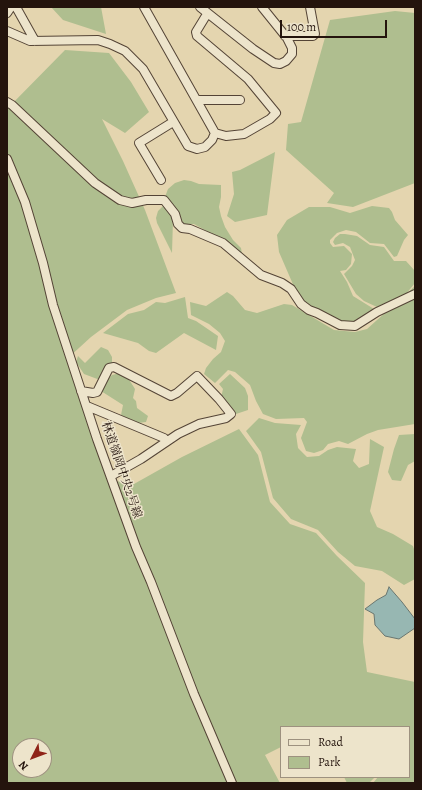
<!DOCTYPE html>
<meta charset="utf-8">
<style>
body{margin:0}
#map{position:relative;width:422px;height:790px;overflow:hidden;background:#e4d5af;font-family:Alegreya,serif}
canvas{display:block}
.frame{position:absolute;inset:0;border:8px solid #24140d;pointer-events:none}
.legend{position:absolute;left:280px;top:726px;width:130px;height:52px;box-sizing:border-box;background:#ede4cb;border:1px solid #9d917f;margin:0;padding:5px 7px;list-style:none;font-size:12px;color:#24140d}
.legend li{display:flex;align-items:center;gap:8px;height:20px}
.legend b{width:20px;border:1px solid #9d917f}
.north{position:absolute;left:12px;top:738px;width:40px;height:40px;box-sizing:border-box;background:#ede4cb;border:1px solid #9d917f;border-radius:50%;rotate:228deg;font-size:11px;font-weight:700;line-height:16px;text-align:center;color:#24140d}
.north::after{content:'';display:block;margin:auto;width:14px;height:18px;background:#8f2418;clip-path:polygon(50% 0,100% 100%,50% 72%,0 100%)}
.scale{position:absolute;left:280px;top:20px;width:107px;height:18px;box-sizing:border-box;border:2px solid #24140d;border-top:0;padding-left:5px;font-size:12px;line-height:14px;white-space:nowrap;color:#24140d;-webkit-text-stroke:3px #ede4cb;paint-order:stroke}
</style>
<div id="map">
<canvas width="422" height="790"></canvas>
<div class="frame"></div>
<ul class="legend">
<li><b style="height:5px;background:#ede4cb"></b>Road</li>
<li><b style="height:11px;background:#afbe8f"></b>Park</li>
</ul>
<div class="north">N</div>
<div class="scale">100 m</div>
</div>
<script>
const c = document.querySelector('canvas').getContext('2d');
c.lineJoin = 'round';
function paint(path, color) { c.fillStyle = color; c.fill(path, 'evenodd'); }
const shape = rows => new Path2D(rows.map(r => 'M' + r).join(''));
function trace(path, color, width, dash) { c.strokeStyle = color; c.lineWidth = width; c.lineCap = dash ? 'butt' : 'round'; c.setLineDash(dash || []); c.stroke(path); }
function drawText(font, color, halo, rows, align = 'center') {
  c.font = font + ' Alegreya,"Noto Serif JP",serif'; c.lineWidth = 3; c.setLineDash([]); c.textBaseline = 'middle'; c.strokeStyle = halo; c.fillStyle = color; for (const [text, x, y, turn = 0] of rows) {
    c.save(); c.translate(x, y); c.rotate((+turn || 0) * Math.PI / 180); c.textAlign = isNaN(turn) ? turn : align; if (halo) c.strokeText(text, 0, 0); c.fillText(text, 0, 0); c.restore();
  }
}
const green = shape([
 [51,7,101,7,106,34,63,20],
 [395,11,415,13,415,183,353,207,327,203,334,193,286,150,288,124,301,122,330,20],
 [65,50,109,53,131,82,149,112,125,133,102,119,123,161,145,210,176,293,156,298,127,310,91,337,68,358,110,480,134,484,182,457,239,429,258,455,270,502,290,524,316,533,337,556,365,583,363,642,367,672,415,682,415,783,373,783,378,777,409,777,409,727,281,727,281,747,265,755,280,783,7,783,7,109],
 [20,746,44,746,44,770,20,770],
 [275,152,267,215,235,222,227,216,234,194,232,172,240,170],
 [184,180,191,181,199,184,221,185,221,197,219,207,221,216,225,227,233,240,241,248,242,254,228,242,210,233,194,224,184,224,165,197,168,189,175,183],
 [163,206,169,210,173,219,172,253,157,223,156,218,158,211],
 [372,206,389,208,392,212,395,220,408,235,404,240,397,256,394,257,384,244,370,243,356,232,346,230,337,233,330,240,330,243,333,247,344,246,352,254,351,264,346,270,340,271,347,282,353,296,374,309,355,323,336,320,308,306,295,289,279,252,277,235,287,220,309,207,330,207,350,213],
 [340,234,345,234,357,236,370,245,384,247,394,261,406,261,415,271,415,283,406,294,377,307,364,301,356,294,344,274,352,266,355,260,350,247,343,243,335,245,333,242,335,238],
 [415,286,415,424,378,430,367,434,348,444,339,441,328,444,323,450,314,453,306,451,301,438,307,422,304,418,276,419,263,414,256,401,250,385,235,372,228,370,215,383,204,374,206,368,213,359,221,352,225,341,220,333,209,324,191,315,190,302,206,306,227,292,233,296,245,310,257,313,284,304,292,305,334,330,355,332,367,329],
 [185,297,188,318,196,321,218,336,216,350,184,333,156,353,149,351,138,343,103,333,128,314,144,310,156,302,165,303],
 [101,347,108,350,112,357,112,364,100,380,84,374,76,362,78,356,85,363],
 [120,373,128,378,135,389,133,398,136,401,137,408,148,416,146,422,138,423,121,415,123,405,101,391,106,381,112,375],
 [230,374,245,388,248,396,248,410,236,414,221,398,223,389,219,384],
 [259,418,275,423,301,425,296,434,298,448,307,457,319,456,328,450,337,447,356,449,353,461,359,468,369,464,370,439,384,447,370,511,377,527,393,534,413,546,415,552,415,579,404,585,382,571,355,566,338,552,318,530,291,519,273,498,261,452,246,431],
 [415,434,415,461,408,465,401,481,392,480,388,472,394,449,399,435],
 [344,777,375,777,369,783,347,783]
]);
const water = shape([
 [389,587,402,602,415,619,415,628,399,639,385,636,375,625,374,614,365,609,377,600,386,595,389,587]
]);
const minor = shape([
 [16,7,35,41],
 [200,7,253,49,274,63,280,64,286,61,292,54,292,48,287,38,262,7],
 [7,13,11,7],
 [207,14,196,32,197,36,248,79,276,113,270,119,244,134,226,136,215,133],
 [7,31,30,41,98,40,110,44,125,51,143,69,188,146,197,149,205,147,212,140,215,133,144,7],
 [285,36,313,36,315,34,310,7],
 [197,100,240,100],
 [7,102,12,105,95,183,120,200,132,203,146,200,164,200,175,214,178,224,182,228,190,229,223,243,261,275,282,283,291,289,301,304,309,310,317,313,340,325,355,326,377,312,415,294],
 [7,159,25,202,43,263,53,305,97,439,136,547,151,582,194,694,232,783],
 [161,180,139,143,173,122],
 [81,391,93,393,97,392,109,368,114,367,171,396,177,393,197,376,219,399,231,414,226,418,199,424,178,434,141,459,111,476],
 [87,406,164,438,167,441]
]);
const streetNames = [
 ["林道嶺岡中央2号線",121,470,71]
];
paint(green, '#afbe8f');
paint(water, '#97b7b2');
trace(water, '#697670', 1);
trace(minor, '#544436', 10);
trace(minor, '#ede4cb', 8);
drawText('12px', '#24140d', '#ede4cb', streetNames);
</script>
